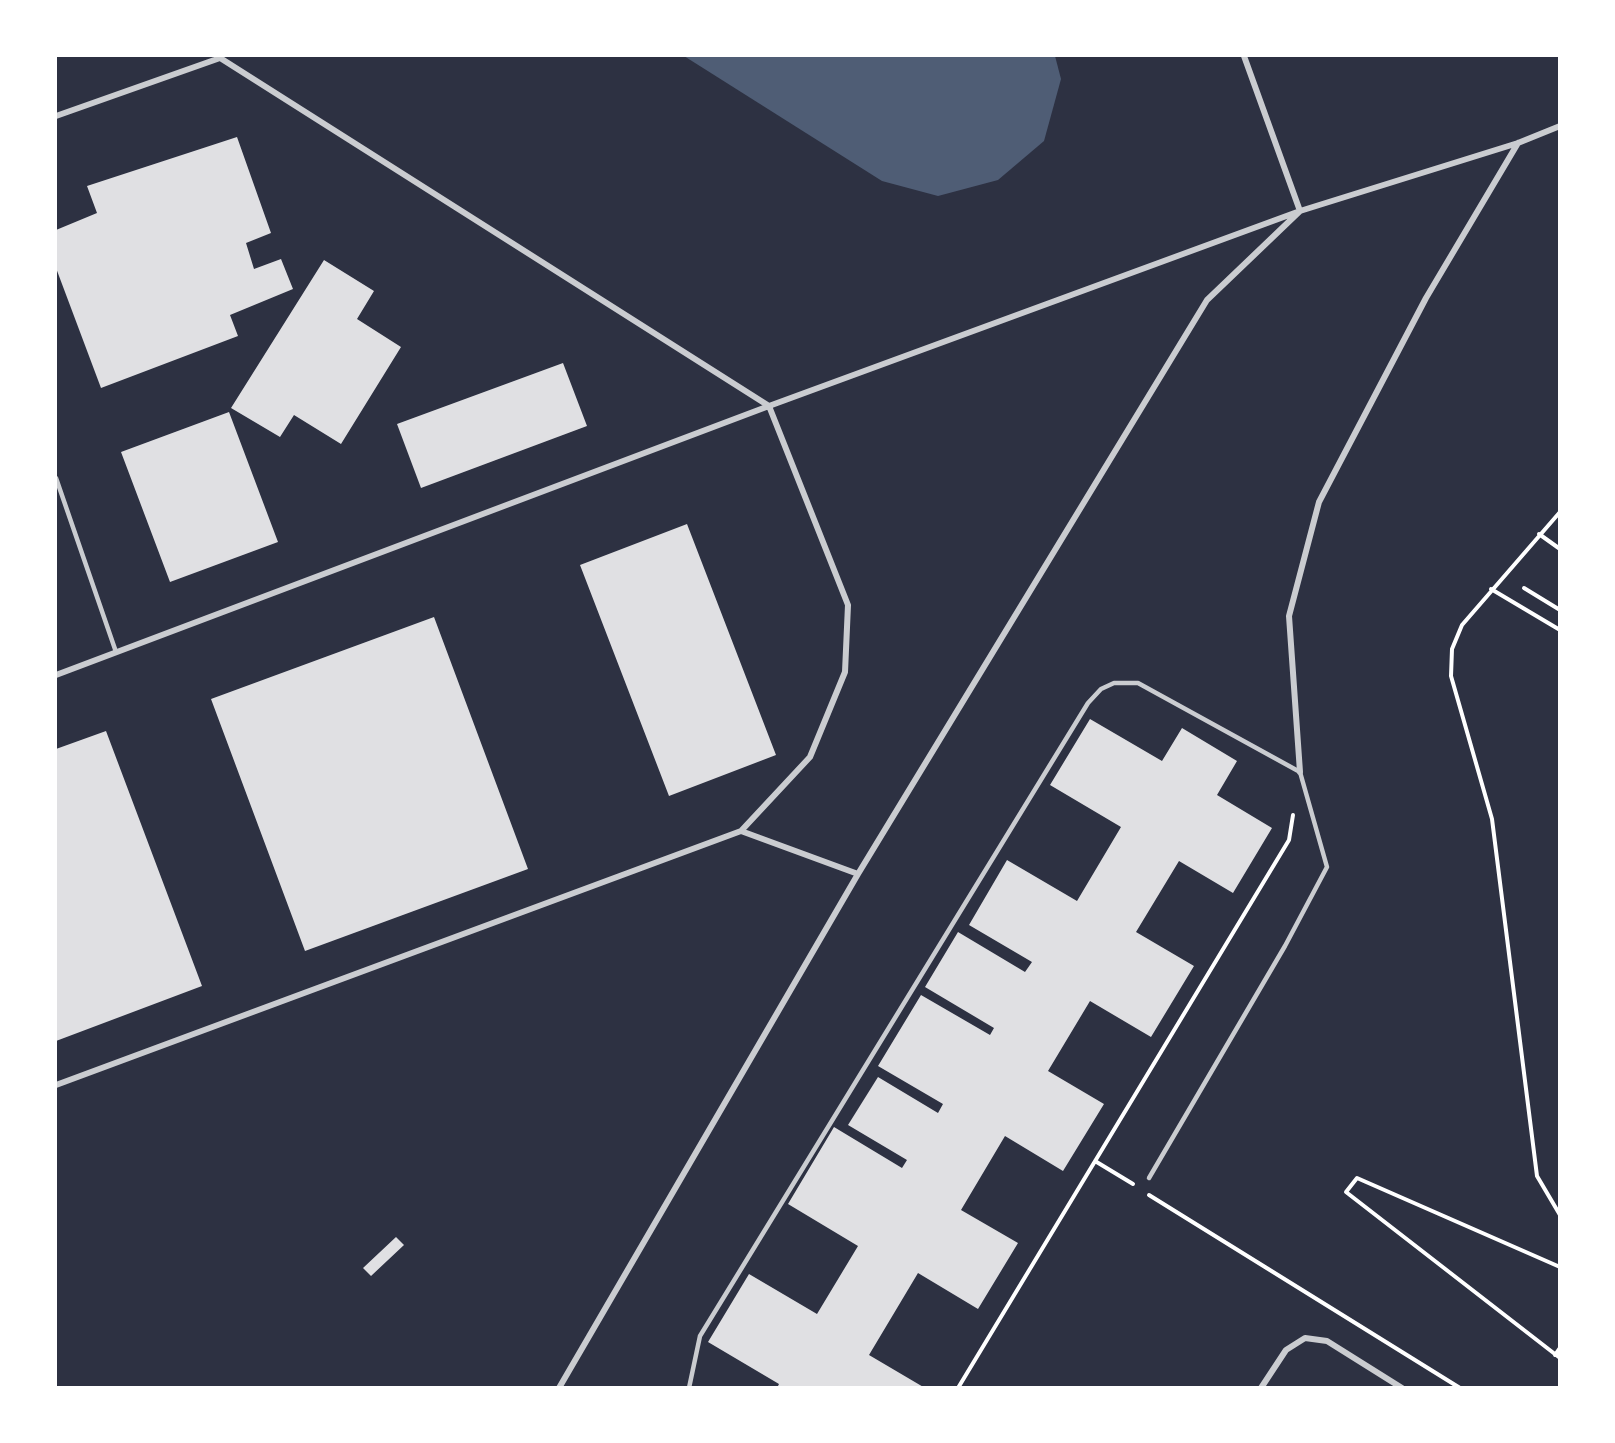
<!DOCTYPE html>
<style>
body{margin:0}
#map{position:relative;width:1615px;height:1443px;overflow:hidden;background:#2d3142;font-family:"Work Sans",sans-serif}
canvas{display:block}
.frame{position:absolute;inset:0;border:57px solid #fff;pointer-events:none}
</style>
<div id="map">
<canvas width="1615" height="1443"></canvas>
<div class="frame"></div>
</div>
<script>
const c = document.querySelector('canvas').getContext('2d');
c.lineJoin = 'round';
function paint(path, color) { c.fillStyle = color; c.fill(path, 'evenodd'); }
const shape = rows => new Path2D(rows.map(r => 'M' + r).join(''));
function trace(path, color, width, dash) { c.strokeStyle = color; c.lineWidth = width; c.lineCap = dash ? 'butt' : 'round'; c.setLineDash(dash || []); c.stroke(path); }
const water = shape([
 [684,56,1055,56,1061,79,1044,141,998,180,938,196,882,181]
]);
const building = shape([
 [237,137,271,233,246,243,254,269,281,259,293,289,230,315,238,336,101,388,56,268,56,230,97,213,87,186],
 [324,260,374,291,357,319,401,347,341,444,294,415,280,437,231,408],
 [563,363,587,426,421,488,397,424],
 [229,412,278,542,170,582,121,452],
 [687,524,776,755,669,796,580,565],
 [434,617,528,869,305,951,211,699],
 [1090,719,1162,761,1182,728,1237,761,1217,795,1272,828,1233,893,1179,861,1136,932,1194,966,1151,1037,1090,1001,1048,1071,1104,1104,1063,1171,1005,1136,961,1210,1018,1243,978,1309,918,1273,869,1355,925,1388,777,1388,779,1384,708,1342,749,1274,817,1314,858,1246,788,1204,834,1127,902,1168,907,1160,848,1125,878,1077,938,1113,943,1104,878,1066,921,995,990,1035,994,1028,925,987,958,932,1025,972,1032,962,969,925,1007,860,1077,901,1121,827,1050,785],
 [106,731,202,986,56,1041,56,749],
 [396,1237,404,1245,371,1276,363,1268]
]);
const path = shape([
 [1560,512,1462,625,1452,649,1451,676,1492,819,1537,1176,1560,1215],
 [1539,534,1560,549],
 [1524,588,1560,610],
 [1491,589,1560,630],
 [1095,1161,1133,1184],
 [1149,1195,1460,1388],
 [1560,1267,1357,1178,1346,1192,1560,1358],
 [1555,1355,1560,1348],
 [958,1388,1289,840,1293,815]
]);
const service = shape([
 [56,478,116,652],
 [689,1388,700,1336,1088,703,1101,689,1114,683,1138,683,1300,772,1327,867,1285,946,1149,1178]
]);
const minor = shape([
 [217,56,769,406,848,605,845,672,810,757,741,831],
 [56,116,220,58],
 [56,675,769,406,1300,211,1518,143,1560,126],
 [1300,772,1289,616,1319,502,1426,298,1518,143],
 [56,1085,741,831,858,874],
 [559,1388,858,874,1207,300,1300,211,1244,56],
 [1261,1388,1286,1350,1305,1338,1327,1341,1402,1388]
]);
paint(water, '#4f5d75');
paint(building, '#e0e0e3');
trace(path, '#fff', 4);
trace(service, '#caccd0', 4.5);
trace(minor, '#caccd0', 6);
</script>
